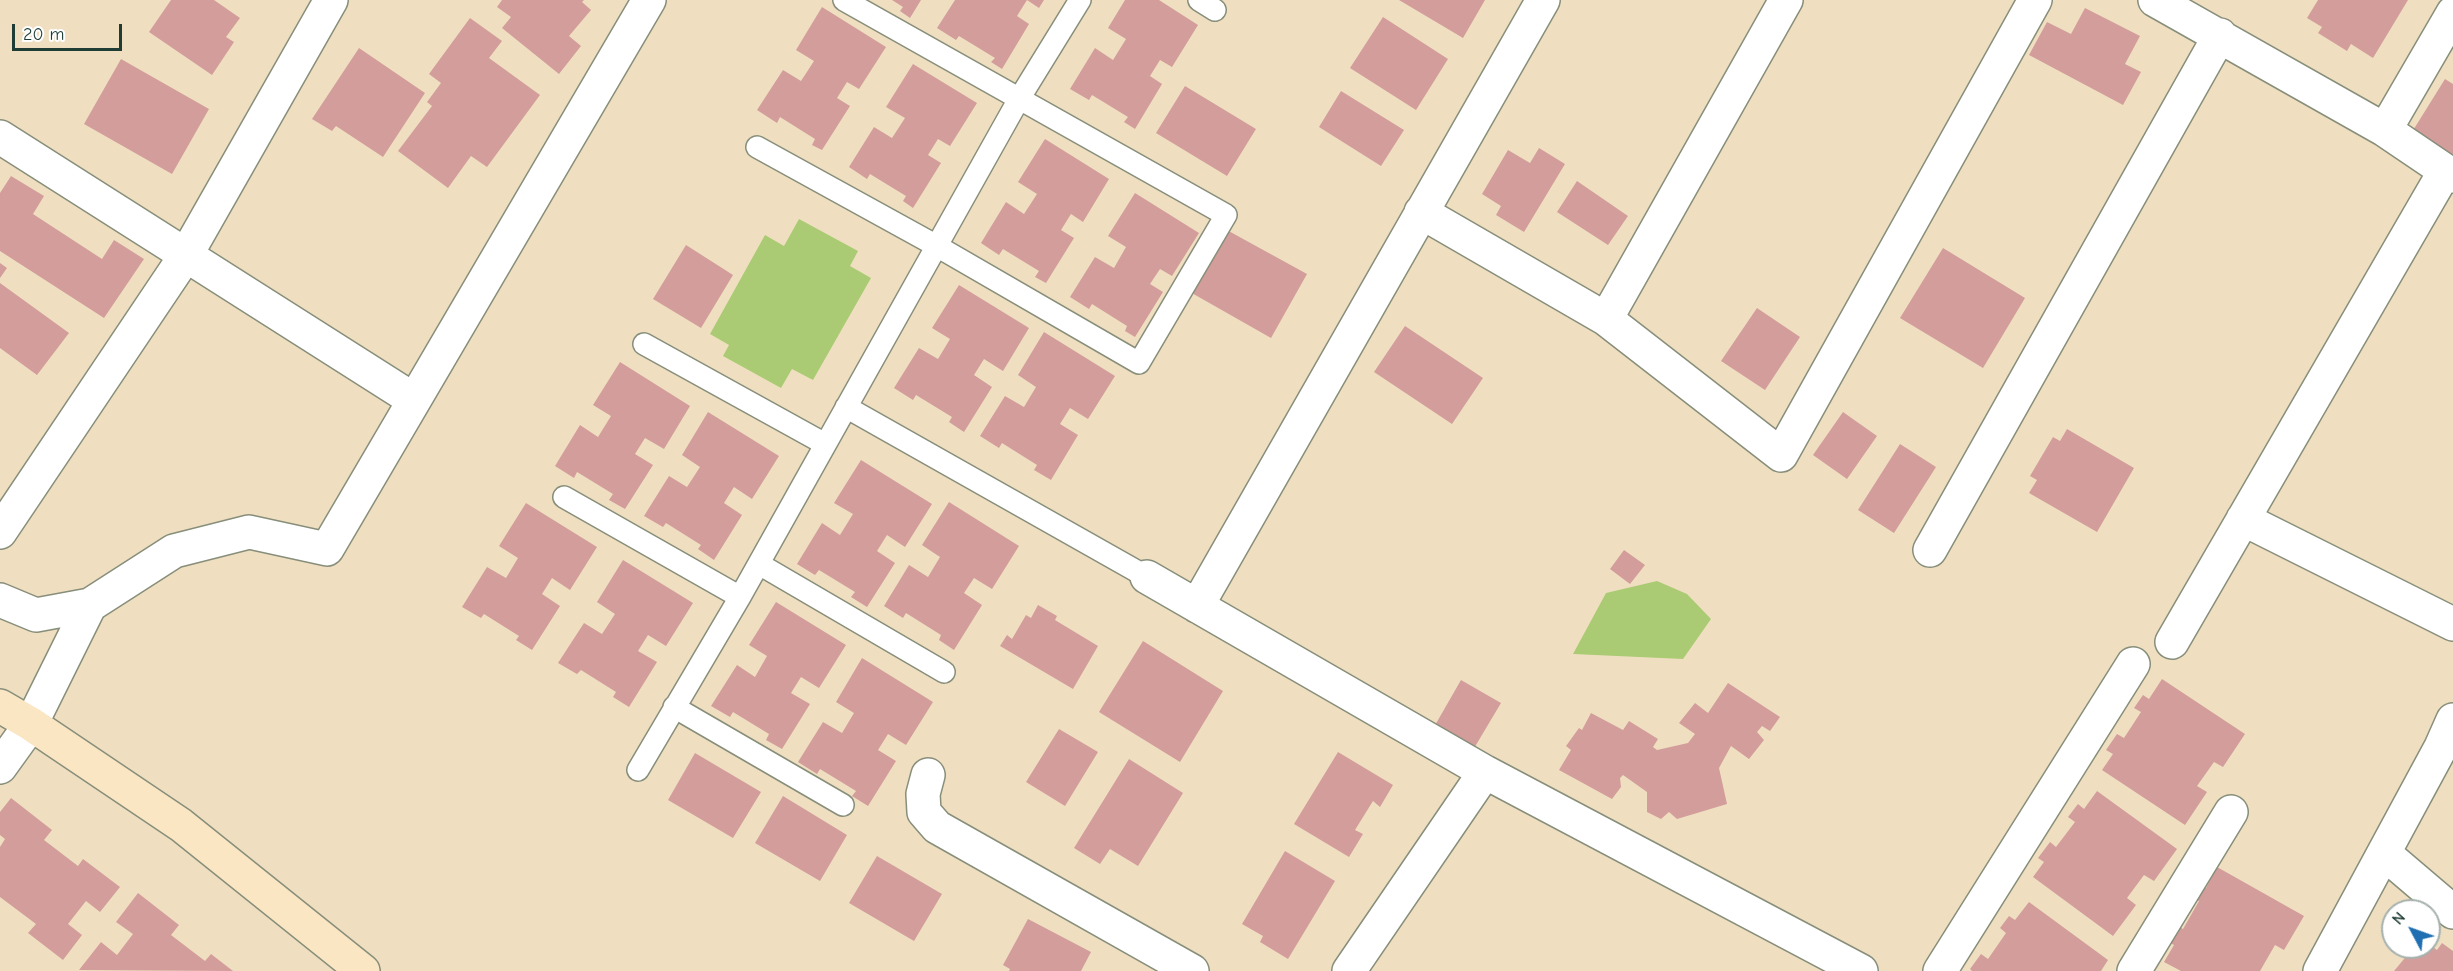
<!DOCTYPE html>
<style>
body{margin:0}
#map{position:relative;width:2453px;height:971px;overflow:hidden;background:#efdfc0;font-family:"Comic Neue",sans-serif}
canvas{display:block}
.north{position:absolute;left:2381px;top:899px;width:60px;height:60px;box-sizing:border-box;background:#fff;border:2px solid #a5b1ae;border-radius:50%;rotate:311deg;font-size:16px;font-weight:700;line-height:24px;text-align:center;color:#1f3d34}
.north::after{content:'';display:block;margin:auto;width:21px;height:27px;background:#1f6fb2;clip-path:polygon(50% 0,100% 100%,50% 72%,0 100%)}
.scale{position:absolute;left:12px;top:24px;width:110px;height:27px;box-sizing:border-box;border:3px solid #1f3d34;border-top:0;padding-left:8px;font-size:18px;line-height:21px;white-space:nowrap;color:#1f3d34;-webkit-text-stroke:4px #fff;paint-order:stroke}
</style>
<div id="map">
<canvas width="2453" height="971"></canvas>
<div class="north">N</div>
<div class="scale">20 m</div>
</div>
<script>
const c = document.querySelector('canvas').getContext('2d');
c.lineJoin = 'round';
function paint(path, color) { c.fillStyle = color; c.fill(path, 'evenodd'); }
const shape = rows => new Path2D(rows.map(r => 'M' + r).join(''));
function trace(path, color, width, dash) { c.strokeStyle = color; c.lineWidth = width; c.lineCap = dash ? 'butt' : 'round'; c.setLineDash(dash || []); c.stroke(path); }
const green = shape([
 [799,219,858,251,850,266,871,278,813,380,792,369,781,388,723,356,729,345,710,334,765,235,784,246],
 [1657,581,1687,594,1711,619,1683,659,1573,654,1606,593]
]);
const building = shape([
 [171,0,214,0,240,18,226,37,234,42,212,75,149,32],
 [502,0,584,0,582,2,591,10,569,36,581,46,559,74,502,28,511,17,497,7],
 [892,0,921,0,910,18,900,11,903,7],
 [955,0,1044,0,1039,8,1027,0,1017,16,1029,24,1002,69,991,62,995,58,959,36,956,40,937,28],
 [1125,0,1159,0,1198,25,1172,67,1160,60,1150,76,1162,84,1135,129,1124,122,1128,117,1092,95,1089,100,1070,89,1095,48,1113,60,1126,39,1108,28],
 [1399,0,1485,0,1463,38],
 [2318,0,2408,0,2373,58,2351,44,2347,51,2318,33,2322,27,2307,18],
 [822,7,886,47,859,89,847,82,837,98,850,106,822,150,812,145,815,139,780,117,777,123,757,110,783,70,801,81,814,61,796,50],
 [2085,8,2140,36,2125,64,2141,72,2123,105,2029,55,2047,22,2071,34],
 [1383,17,1448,59,1416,110,1350,68],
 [470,18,502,41,489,58,540,95,487,167,471,156,448,188,398,151,432,106,427,102,441,83,429,74],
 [359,48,425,93,383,157,336,126,332,131,312,119],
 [121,59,209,109,172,174,84,124],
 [913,64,977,103,950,146,938,139,928,155,941,163,913,208,903,201,906,196,870,174,867,179,849,167,874,127,892,138,905,118,886,107],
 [2445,79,2453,84,2453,158,2412,132],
 [1185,86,1256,129,1227,176,1156,133],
 [1341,91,1404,130,1381,166,1319,127],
 [1045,139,1109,179,1083,222,1071,214,1061,230,1074,238,1046,283,1035,277,1039,271,1003,249,999,255,981,243,1006,202,1024,214,1037,194,1018,182],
 [1539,148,1565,164,1524,232,1496,215,1501,206,1482,194,1508,150,1530,163],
 [11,176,44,196,33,214,102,259,114,240,144,259,104,318,0,251,0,193],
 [1577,181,1628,216,1608,245,1557,212],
 [1135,193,1199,233,1172,276,1160,269,1150,284,1163,292,1135,337,1125,331,1127,326,1092,304,1089,309,1070,297,1095,257,1114,268,1126,247,1108,236],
 [1225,229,1307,274,1271,338,1190,292],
 [686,245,733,275,701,328,653,299],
 [1943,248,2025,298,1983,368,1900,318],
 [0,263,7,268,0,278],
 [0,283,69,333,37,375,0,348],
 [959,285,1029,328,1003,371,984,359,974,375,992,387,964,432,949,422,952,417,916,395,913,400,894,388,919,348,938,359,950,339,932,328],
 [1757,308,1800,337,1765,390,1721,361],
 [1405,326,1483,378,1452,424,1374,372],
 [1044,332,1115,376,1088,419,1070,408,1060,424,1078,435,1051,480,1034,470,1037,465,1002,443,999,448,980,436,1005,396,1024,407,1036,387,1018,375],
 [620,362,690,406,664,449,645,438,635,454,653,465,625,509,609,500,613,494,577,472,574,478,555,466,580,425,598,437,611,416,593,405],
 [708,412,779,456,752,499,734,487,724,503,742,515,714,560,698,549,701,545,666,523,663,527,644,516,669,476,687,487,700,467,682,455],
 [1843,412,1877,436,1847,479,1813,455],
 [2067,429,2134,468,2097,532,2029,493,2037,480,2030,476,2053,437,2060,441],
 [1900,444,1936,467,1894,533,1858,510],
 [861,460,932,504,905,547,887,535,877,551,895,563,867,607,851,597,855,592,819,570,815,575,797,564,822,523,840,535,853,514,834,503],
 [949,502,1019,546,992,589,974,578,964,593,982,605,954,650,939,640,941,635,906,613,903,618,884,606,909,565,928,577,940,557,922,545],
 [526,503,597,547,570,590,552,578,542,594,560,606,532,650,516,640,519,636,484,614,481,618,462,607,487,567,506,578,518,558,499,546],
 [1624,550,1645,565,1630,584,1610,569],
 [623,560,693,603,666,646,648,635,638,651,657,662,629,707,613,697,616,692,581,670,577,674,558,663,584,623,602,634,615,614,597,602],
 [776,602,846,645,819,688,801,677,791,693,810,704,782,749,766,740,769,734,733,712,730,717,711,706,737,665,755,677,767,656,749,645],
 [1038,605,1057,616,1055,620,1098,646,1073,689,1000,646,1007,635,1012,639,1026,615,1031,618],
 [1143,641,1223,691,1180,762,1099,712],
 [862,658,933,702,906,745,888,734,878,750,896,761,868,806,852,796,856,791,820,769,817,774,798,762,823,722,842,733,854,713,836,702],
 [2162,679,2245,734,2223,767,2214,762,2197,786,2207,792,2185,825,2102,770,2113,754,2106,750,2117,734,2124,738,2141,712,2134,708,2143,695,2149,699],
 [1461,680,1501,703,1473,750,1434,727],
 [1728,683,1780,717,1770,731,1762,726,1757,732,1764,740,1749,759,1731,746,1719,768,1727,804,1677,819,1669,812,1661,819,1647,812,1647,792,1623,775,1620,778,1621,787,1612,799,1559,770,1571,750,1566,746,1579,728,1582,730,1591,713,1623,730,1629,721,1658,739,1653,747,1657,750,1688,743,1695,734,1679,723,1695,703,1708,713],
 [1059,729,1098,752,1065,806,1026,782],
 [1338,752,1393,785,1380,807,1373,801,1355,830,1363,834,1349,857,1294,824],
 [695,753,761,792,733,838,668,800],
 [1129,759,1183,793,1138,866,1110,849,1100,864,1074,848],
 [2097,791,2177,849,2154,881,2144,875,2127,898,2136,905,2113,936,2033,877,2044,862,2038,858,2050,842,2056,847,2075,822,2068,817,2078,804,2084,809],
 [783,796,847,835,820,881,755,843],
 [11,798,52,830,44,840,78,866,83,859,120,887,100,912,86,901,68,924,82,935,63,960,28,933,36,924,0,897,0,847,5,839,0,835,0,812],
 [1285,851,1335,881,1288,959,1260,942,1263,936,1242,924],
 [877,856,942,894,914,941,849,903],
 [2217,867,2304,916,2284,950,2275,945,2260,971,2181,971,2164,962,2174,945,2167,941,2176,925,2183,929,2199,901,2192,897,2200,883,2206,888],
 [138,893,179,925,171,935,205,961,211,954,233,971,79,970,101,942,117,955,133,934,116,922],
 [2029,902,2108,960,2101,971,1972,971,1970,969,1981,954,1988,959,2006,933,2000,928,2009,916,2015,920],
 [1028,919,1091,952,1081,971,1009,971,1010,969,1003,965],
 [2442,943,2453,951,2453,971,2394,971,2414,947,2420,947,2423,950,2429,947,2429,944,2437,950]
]);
const lane = shape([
 [1199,0,1215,10],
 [757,147,935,245,1139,363,1226,215,844,0],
 [644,344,825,444],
 [846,407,1147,577],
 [564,497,740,597],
 [759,564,944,672],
 [674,707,843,805],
 [638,770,740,597,1019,99,1080,0]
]);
const street = shape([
 [2155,0,2385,130,2453,13],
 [2385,130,2453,176],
 [0,137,414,400],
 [1421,212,1606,319,1781,455,2035,0],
 [1606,319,1786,0],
 [2243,519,2453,624],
 [0,532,186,255,331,0],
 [1930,550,2220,35],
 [1147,577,1485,772,1861,971],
 [0,600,36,615,90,605,174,551,249,532,327,549,649,0],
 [1197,606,1543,0],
 [2172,642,2445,171],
 [0,767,31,724,90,605],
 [928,775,923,794,924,812,937,827,1192,971],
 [2385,854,2453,912],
 [1349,971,1485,772],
 [1940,971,2133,664],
 [2134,971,2231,812],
 [2320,971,2441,747,2453,720]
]);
const secondary = shape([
 [0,706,31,724,181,825,363,971]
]);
paint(green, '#aacb73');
paint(building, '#d39d9b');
trace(lane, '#878e7a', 24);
trace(street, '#878e7a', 36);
trace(secondary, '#878e7a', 36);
trace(lane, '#fff', 21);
trace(street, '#fff', 33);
trace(secondary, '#fbe6c4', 33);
</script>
